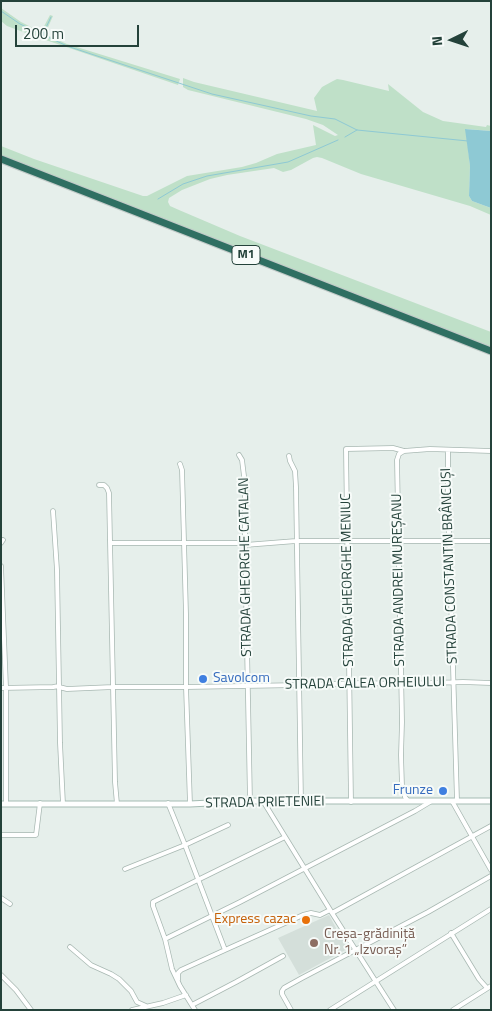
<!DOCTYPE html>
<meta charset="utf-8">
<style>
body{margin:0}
#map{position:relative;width:492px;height:1011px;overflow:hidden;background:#e6efeb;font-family:"Titillium Web",sans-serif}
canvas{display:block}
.frame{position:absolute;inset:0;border:2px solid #24423a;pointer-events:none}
.north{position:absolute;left:427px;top:15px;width:50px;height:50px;-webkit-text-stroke:4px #f7fbf9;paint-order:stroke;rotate:266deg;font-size:14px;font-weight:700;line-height:20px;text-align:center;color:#24423a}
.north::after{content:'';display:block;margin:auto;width:18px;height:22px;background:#24423a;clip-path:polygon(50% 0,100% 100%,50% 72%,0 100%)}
.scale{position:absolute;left:15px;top:25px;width:124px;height:22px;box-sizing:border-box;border:2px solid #24423a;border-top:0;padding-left:6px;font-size:15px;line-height:18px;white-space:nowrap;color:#24423a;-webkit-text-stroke:4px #f7fbf9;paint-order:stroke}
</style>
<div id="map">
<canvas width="492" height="1011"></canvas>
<div class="frame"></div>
<div class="north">N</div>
<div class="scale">200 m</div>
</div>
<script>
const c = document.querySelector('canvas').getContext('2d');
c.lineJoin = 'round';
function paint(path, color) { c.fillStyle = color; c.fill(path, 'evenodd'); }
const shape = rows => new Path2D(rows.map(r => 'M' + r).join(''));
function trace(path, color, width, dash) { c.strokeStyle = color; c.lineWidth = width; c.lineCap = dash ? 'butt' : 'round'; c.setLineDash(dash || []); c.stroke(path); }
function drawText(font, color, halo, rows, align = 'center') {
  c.font = font + ' "Titillium Web",sans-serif'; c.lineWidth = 4; c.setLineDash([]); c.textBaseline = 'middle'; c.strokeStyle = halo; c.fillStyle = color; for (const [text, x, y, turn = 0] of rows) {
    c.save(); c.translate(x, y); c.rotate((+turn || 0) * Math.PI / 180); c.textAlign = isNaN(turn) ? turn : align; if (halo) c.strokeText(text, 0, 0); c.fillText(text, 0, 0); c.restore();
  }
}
const built = shape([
 [329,915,336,928,337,934,341,935,349,948,299,975,278,938]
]);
const green = shape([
 [1,8,21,22,41,32,50,15,53,16,45,34,67,44,180,79,178,85,34,36,7,26,1,21],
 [183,78,194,82,317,111,314,98,322,87,333,81,337,79,343,80,389,91,388,84,423,112,443,121,486,127,487,125,491,126,491,131,466,129,470,166,469,196,472,201,491,208,491,215,470,206,361,174,322,158,317,157,313,158,291,170,283,172,274,168,227,175,210,179,182,190,169,198,168,202,170,206,179,210,240,236,491,332,491,349,1,157,1,146,34,159,143,196,147,196,187,176,242,167,256,163,277,154,316,145,313,125,335,136,338,135,323,125,306,119,188,90,183,87]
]);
const water = shape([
 [465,129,491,131,491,208,472,201,469,196,470,166]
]);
const stream = shape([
 [1,11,20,24,67,46,212,94,311,116,335,119,357,130,468,141],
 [43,34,51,17],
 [345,137,357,130],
 [158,199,183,184,207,176,288,162,338,140]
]);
const street = shape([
 [448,450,448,499,457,801],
 [404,451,399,454,397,460,402,722,401,755,402,786,405,797,408,801],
 [239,455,242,460,245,484,245,543,250,801],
 [289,456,290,461,295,471,296,487,301,802],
 [180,464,182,470,186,614,186,687,190,804],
 [99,485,104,485,107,488,109,493,115,782,117,804],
 [53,511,57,570,60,743,63,804],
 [1,543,3,540],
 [110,543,245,543],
 [245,545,296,541,491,541],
 [1,566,6,687,6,804],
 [59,687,67,689,113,687,186,687,300,685,362,683,401,684,463,682,491,683],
 [1,688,53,687,59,686],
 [263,801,332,913,394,1010],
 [452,801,491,870],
 [351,802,346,449,393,448,404,451,430,449,491,451],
 [168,803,185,845,225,950],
 [1,835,36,835,40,803],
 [125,869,185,845,228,825],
 [1,898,10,904],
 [332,913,491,826],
 [451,933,479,979,487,988],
 [165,939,240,902,415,811,430,802],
 [70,947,91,965,111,974,119,979,131,991,137,1002,146,1006],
 [1,975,16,990,31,1010],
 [178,980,178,973,181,970,225,950,303,915,311,913,320,915,330,910],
 [192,1005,236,982,283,956],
 [132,1010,163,1003,186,995],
 [195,1010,180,986,172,969,165,939,153,906,153,902,285,837],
 [291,1010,282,994,282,991,284,988,302,978,428,912,491,876],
 [330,1010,491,909],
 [453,1010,491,986]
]);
const secondary = shape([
 [1,804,190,804,250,801,491,801]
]);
const highway = shape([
 [1,159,491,351]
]);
const markers = [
 [203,679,5,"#3f7fe0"],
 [443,791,5,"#3f7fe0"],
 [306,920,5,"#e8710a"],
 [314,943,5,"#8d6e63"]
];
const shields = [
 [246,255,28]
];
const shieldNames = [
 ["M1",246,255]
];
const streetNames = [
 ["STRADA CONSTANTIN BRÂNCUȘI",450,566,-92],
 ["STRADA GHEORGHE CATALAN",246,567,-91],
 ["STRADA GHEORGHE MENIUC",348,580,-91],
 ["STRADA ANDREI MUREȘANU",399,580,-91],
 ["STRADA CALEA ORHEIULUI",365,684,-1],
 ["STRADA PRIETENIEI",265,803,-1]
];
const shopNames = [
 ["Savolcom",213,679],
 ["Frunze",433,791,"right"]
];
const foodNames = [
 ["Express cazac",296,920]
];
const educationNames = [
 ["Creșa-grădiniță",324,935],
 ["Nr. 1 „Izvoraș”",324,951]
];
paint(built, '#d4dfda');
paint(green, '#bfe0c8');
paint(water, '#8ec9d4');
trace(stream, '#8ec9d4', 1);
trace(street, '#a8b8b2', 5.5);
trace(secondary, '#a4bbb3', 7);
trace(highway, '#c2cac8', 9);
trace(street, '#fff', 4);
trace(secondary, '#fff', 5);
trace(highway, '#2f6f62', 7);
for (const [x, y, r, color] of markers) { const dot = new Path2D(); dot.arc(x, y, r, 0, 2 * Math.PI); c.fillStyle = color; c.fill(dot); trace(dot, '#f7fbf9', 2); }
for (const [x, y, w] of shields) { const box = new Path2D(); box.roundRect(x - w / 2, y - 9.5, w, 19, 4); c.fillStyle = '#f7fbf9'; c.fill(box); trace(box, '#24423a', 1); }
drawText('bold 12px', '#24423a', null, shieldNames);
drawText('14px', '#24423a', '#f7fbf9', streetNames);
drawText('14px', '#366cbe', '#f7fbf9', shopNames, 'left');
drawText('14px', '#c56008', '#f7fbf9', foodNames, 'right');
drawText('14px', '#785e54', '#f7fbf9', educationNames, 'left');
</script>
